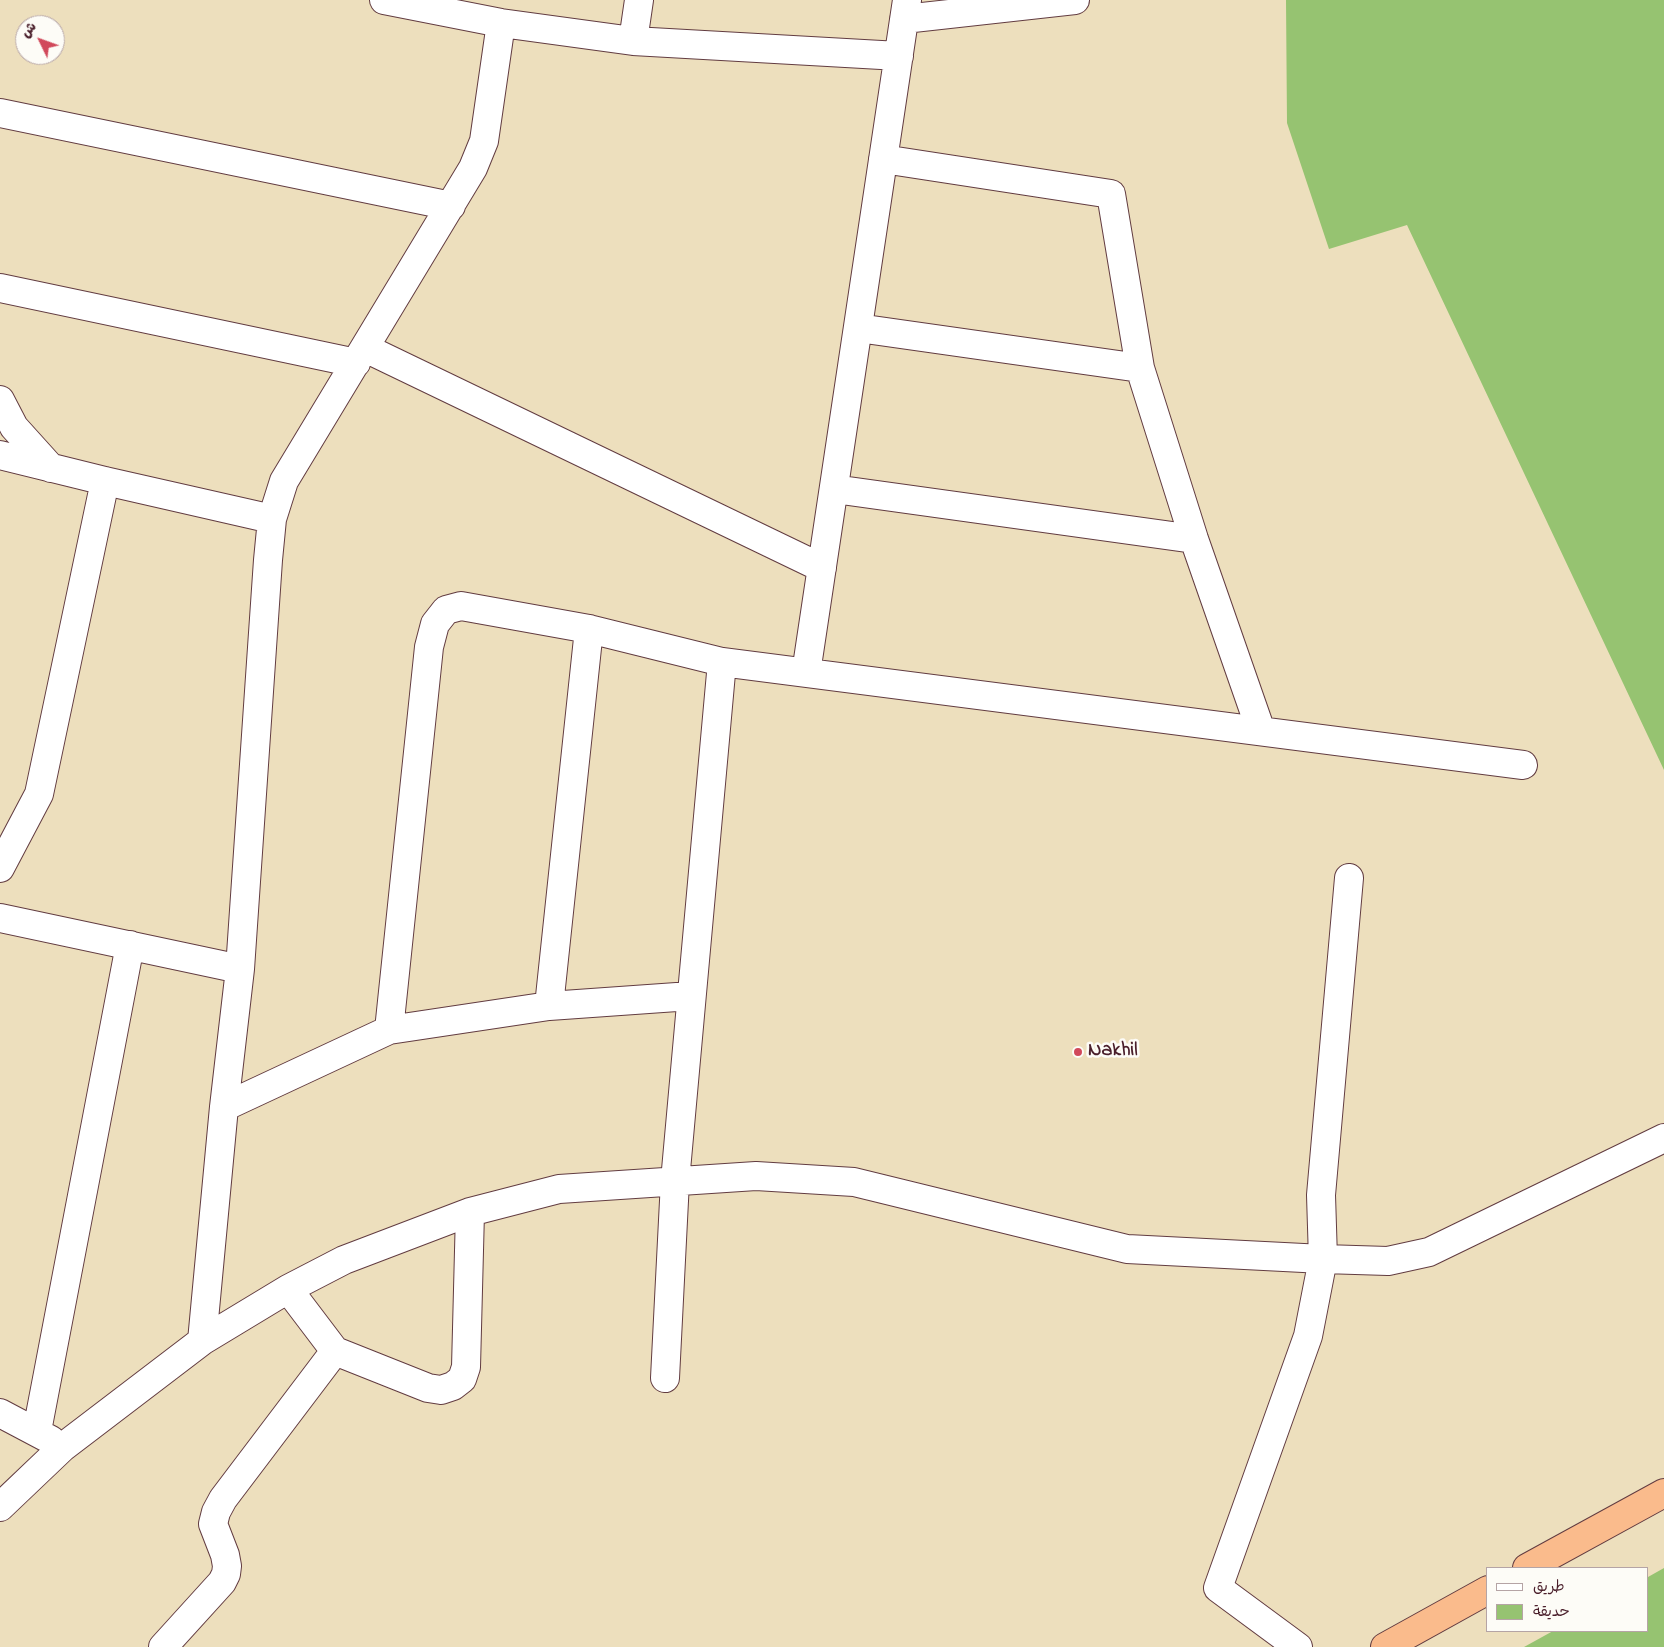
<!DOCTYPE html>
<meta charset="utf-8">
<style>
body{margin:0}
#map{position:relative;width:1664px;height:1647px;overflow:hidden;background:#eddfbd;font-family:"Indie Flower","Playpen Sans Arabic",sans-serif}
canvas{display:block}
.legend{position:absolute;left:1486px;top:1567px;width:162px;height:65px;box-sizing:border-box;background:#fdfcf7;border:1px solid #b5a4a5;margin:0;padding:6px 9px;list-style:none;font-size:15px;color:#4a1f2b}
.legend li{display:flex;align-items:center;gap:10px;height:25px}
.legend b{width:25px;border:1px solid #b5a4a5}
.north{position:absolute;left:15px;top:15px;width:50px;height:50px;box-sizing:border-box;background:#fdfcf7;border:1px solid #b5a4a5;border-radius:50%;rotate:312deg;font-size:14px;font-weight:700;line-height:20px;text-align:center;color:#4a1f2b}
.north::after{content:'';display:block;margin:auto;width:18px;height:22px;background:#d1495b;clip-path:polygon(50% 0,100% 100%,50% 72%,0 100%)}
</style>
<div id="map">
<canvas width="1664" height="1647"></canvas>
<ul class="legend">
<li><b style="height:6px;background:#fff"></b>طريق</li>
<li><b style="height:14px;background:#96c371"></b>حديقة</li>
</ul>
<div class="north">ش</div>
</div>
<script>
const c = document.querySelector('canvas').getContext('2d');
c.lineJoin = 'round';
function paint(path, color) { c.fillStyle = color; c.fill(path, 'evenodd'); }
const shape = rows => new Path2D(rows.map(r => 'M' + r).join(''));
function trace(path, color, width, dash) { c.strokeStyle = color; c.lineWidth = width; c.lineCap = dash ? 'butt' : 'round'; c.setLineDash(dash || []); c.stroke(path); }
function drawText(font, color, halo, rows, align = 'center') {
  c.font = font + ' "Indie Flower",sans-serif'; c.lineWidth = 5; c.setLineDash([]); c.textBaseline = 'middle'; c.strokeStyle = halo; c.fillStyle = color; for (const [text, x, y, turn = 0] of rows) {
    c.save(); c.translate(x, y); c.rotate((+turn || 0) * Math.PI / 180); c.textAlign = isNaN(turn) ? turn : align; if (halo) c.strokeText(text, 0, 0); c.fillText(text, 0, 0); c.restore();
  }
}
const green = shape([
 [1286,0,1664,0,1664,770,1407,225,1329,249,1287,123],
 [1664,1568,1664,1647,1524,1647,1553,1631,1648,1631,1648,1577]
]);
const minor = shape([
 [384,0,501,23,633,41,899,56],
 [904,19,1075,0],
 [633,41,639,0],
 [0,113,451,206],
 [883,159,1111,194,1140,368,1194,539,1261,731],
 [0,288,356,363],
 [858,328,1140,368],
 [365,348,822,568],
 [0,400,14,427,51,468],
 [0,455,105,481,272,519],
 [834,489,1194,539],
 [806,673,907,0],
 [0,868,39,794,105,481],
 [1349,878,1321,1195,1323,1259,1388,1261,1429,1252,1664,1138],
 [0,918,240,969],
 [549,1006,589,629],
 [389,1030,429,647,435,624,446,610,461,606,589,629,722,662,1523,765],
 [224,1107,389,1030,549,1006,691,996],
 [288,1289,335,1351,428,1388,441,1390,453,1386,462,1379,466,1367,470,1212],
 [202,1341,224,1107,240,969,268,560,272,519,284,481,473,168,484,141,501,23],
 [665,1378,675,1181,722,662],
 [0,1413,51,1440],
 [37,1431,130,945],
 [0,1507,63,1447,202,1341,288,1289,344,1260,470,1212,559,1189,756,1176,854,1182,1127,1249,1323,1259,1308,1336,1218,1588,1298,1647],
 [163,1647,222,1582,226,1574,227,1566,225,1555,213,1524,216,1512,223,1499,335,1351]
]);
const trunk = shape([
 [1527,1568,1664,1493],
 [1385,1647,1488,1590]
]);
const markers = [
 [1078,1052,5,"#d1495b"]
];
const poiNames = [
 ["Nakhil",1088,1052]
];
paint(green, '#96c371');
trace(minor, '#623c41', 30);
trace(trunk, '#623c41', 30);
trace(minor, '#fff', 28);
trace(trunk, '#fabb8c', 28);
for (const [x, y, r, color] of markers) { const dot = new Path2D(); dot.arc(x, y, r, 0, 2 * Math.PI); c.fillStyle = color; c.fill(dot); trace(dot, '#fdfcf7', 2); }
drawText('bold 20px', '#4a1f2b', '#fdfcf7', poiNames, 'left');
</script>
